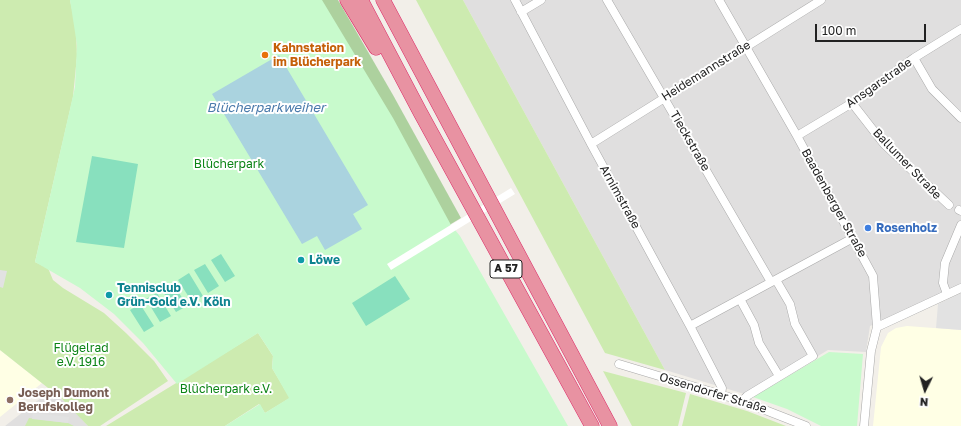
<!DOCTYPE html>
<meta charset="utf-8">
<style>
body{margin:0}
#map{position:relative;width:961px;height:426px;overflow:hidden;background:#f2efe9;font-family:"Golos Text",sans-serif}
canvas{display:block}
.north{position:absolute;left:905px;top:370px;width:40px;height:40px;-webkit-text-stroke:3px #fff;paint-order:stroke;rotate:185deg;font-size:11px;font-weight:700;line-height:16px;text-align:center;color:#222}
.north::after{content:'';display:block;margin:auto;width:14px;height:18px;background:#222;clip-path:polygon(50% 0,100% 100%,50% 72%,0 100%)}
.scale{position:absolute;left:815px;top:24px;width:111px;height:18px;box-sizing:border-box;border:2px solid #222;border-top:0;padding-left:5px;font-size:12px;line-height:14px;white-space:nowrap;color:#222;-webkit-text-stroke:3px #fff;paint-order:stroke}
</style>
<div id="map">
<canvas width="961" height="426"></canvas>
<div class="north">N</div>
<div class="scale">100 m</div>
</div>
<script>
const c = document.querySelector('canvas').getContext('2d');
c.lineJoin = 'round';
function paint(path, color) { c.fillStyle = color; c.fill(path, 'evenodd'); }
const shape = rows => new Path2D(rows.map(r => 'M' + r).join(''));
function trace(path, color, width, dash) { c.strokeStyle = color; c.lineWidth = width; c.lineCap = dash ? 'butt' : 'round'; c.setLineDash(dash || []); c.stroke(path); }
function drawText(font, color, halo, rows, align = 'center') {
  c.font = font + ' "Golos Text",sans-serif'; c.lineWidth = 4; c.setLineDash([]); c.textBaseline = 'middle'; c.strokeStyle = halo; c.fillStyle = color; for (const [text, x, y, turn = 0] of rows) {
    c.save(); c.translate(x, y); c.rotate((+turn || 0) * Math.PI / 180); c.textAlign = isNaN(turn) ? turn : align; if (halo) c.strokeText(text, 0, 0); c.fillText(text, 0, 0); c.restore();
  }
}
const residential = shape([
 [463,0,961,0,961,285,870,326,866,352,828,350,751,396,665,370],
 [51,390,73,409,88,426,5,426]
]);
const education = shape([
 [907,326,961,330,961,426,873,426,881,347,888,333,896,328],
 [0,350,42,383,0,417]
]);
const grass = shape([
 [0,0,70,0,76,28,77,56,73,97,35,262,48,268,53,280,63,288,104,313,126,333,154,361,168,381,100,426,88,426,62,399,0,350],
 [416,0,463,0,665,370,605,353],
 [261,331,258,333,273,356,272,368,290,398,265,413,259,404,225,426,106,426],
 [603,371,686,393,678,426,632,426],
 [690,394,747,411,786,426,682,426],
 [29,418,68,423,74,426,25,426]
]);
const forest = shape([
 [314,0,338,0,393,95,461,218,441,230]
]);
const park = shape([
 [70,0,322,0,393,118,451,225,460,236,568,426,225,426,260,404,265,413,289,398,272,368,273,356,258,333,177,384,143,343,114,314,80,288,35,262,75,87,77,45],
 [829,352,863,354,857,426,821,426,787,409,753,397]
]);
const pitch = shape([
 [92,156,138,164,124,248,76,242],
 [221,254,235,276,225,282,211,260],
 [205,264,219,286,208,293,194,270],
 [189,273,203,296,192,302,178,280],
 [395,276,410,299,366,326,352,303],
 [173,283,187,306,176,312,162,290],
 [157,293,171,316,160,322,146,299],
 [140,304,154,326,144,332,130,310]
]);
const parking = shape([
 [0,270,7,271,3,288,0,287],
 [961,293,961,330,936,328,938,304],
 [33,413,69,417,68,423,32,419]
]);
const water = shape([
 [279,55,368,205,353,214,362,229,325,250,317,236,302,244,212,94]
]);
const pier = shape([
 [511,188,515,194,391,270,387,264]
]);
const minor = shape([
 [515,0,591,144,690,326,722,388,721,395],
 [607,0,771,282],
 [719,0,797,136,873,276,877,327,871,351,864,426],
 [521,12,541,0],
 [914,58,932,89,961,118],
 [852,103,884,144,949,205],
 [797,136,852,103,914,58,961,29],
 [591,144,821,0],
 [959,210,961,211],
 [947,294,943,283,945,263,961,225],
 [740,299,754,325,759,343,779,376],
 [690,326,853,238],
 [877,327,961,288],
 [619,364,742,401,806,426],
 [742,401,747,396,813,356,795,324,790,304,776,280]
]);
const motorway = shape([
 [347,0,376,48],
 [361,0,420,112,592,426],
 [383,0,610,426]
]);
const markers = [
 [265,55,4,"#e8710a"],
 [868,228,4,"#3f7fe0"],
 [301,260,4,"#0f9aa8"],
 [109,295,4,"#0f9aa8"],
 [10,400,4,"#8d6e63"]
];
const shields = [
 [506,269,32]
];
const shieldNames = [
 ["A 57",506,269]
];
const foodNames = [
 ["Kahnstation",273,48],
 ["im Blücherpark",273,62]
];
const streetNames = [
 ["Heidemannstraße",706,71,-32],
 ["Ansgarstraße",879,83,-35],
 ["Tieckstraße",690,141,60],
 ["Ballumer Straße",907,164,46],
 ["Arnimstraße",620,197,61],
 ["Baadenberger Straße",834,203,61],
 ["Ossendorfer Straße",713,393,17]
];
const parkNames = [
 ["Blücherpark",229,164],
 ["Flügelrad",81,348],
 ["e.V. 1916",81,362],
 ["Blücherpark e.V.",226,389]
];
const shopNames = [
 ["Rosenholz",876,228]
];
const cultureNames = [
 ["Löwe",309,260],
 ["Tennisclub",117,288],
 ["Grün-Gold e.V. Köln",117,302]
];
const educationNames = [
 ["Joseph Dumont",18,393],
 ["Berufskolleg",18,407]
];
const waterNames = [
 ["Blücherparkweiher",266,108]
];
paint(residential, '#e0dfdf');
paint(education, '#ffffe5');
paint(grass, '#cdebb0');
paint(forest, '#add19e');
paint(park, '#c8facc');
paint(pitch, '#88e0be');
paint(parking, '#e2e2e2');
paint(water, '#aad3df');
paint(pier, '#fff');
trace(minor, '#a9a9a9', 9);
trace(motorway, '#dc2a67', 15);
trace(minor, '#fff', 8);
trace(motorway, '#e892a2', 14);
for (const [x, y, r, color] of markers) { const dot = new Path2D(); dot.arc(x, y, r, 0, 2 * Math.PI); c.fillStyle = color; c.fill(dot); trace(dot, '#fff', 1.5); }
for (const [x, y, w] of shields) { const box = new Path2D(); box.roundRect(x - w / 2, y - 9, w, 18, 3); c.fillStyle = '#fff'; c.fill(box); trace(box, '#222', 1); }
drawText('bold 11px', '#222', null, shieldNames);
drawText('bold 12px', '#c56008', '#fff', foodNames, 'left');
drawText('12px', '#222', '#fff', streetNames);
drawText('12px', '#0c8416', '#fff', parkNames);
drawText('bold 12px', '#366cbe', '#fff', shopNames, 'left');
drawText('bold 12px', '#0d838f', '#fff', cultureNames, 'left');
drawText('bold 12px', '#785e54', '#fff', educationNames, 'left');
drawText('italic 13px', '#4a7aab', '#fff', waterNames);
</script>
